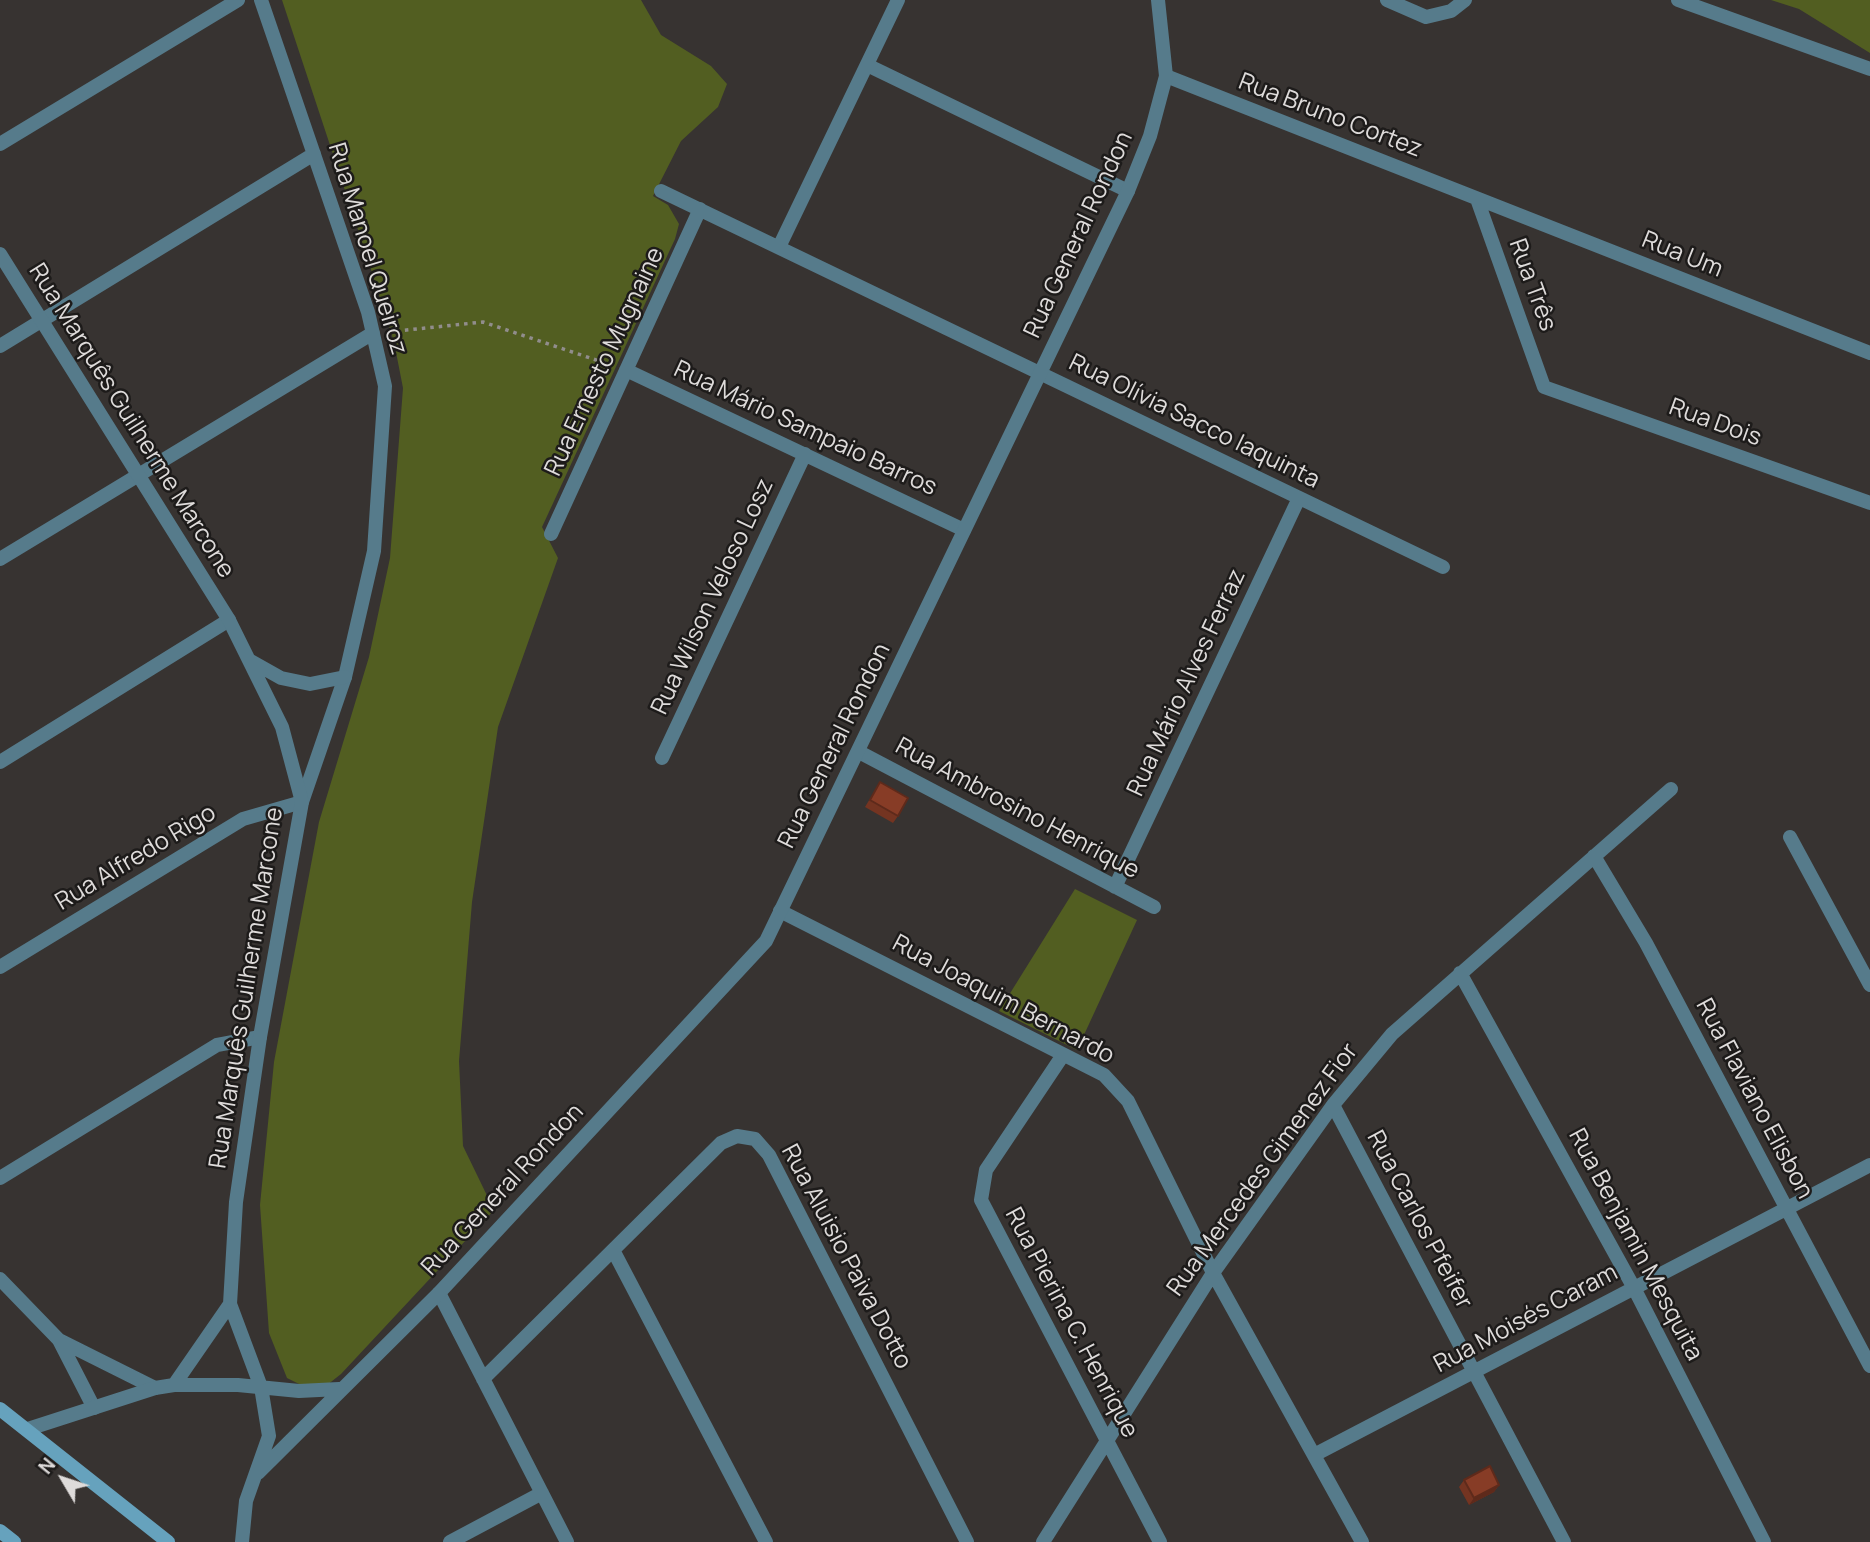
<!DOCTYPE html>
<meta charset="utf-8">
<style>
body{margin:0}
#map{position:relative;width:1870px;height:1542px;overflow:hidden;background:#373331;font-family:Manrope,sans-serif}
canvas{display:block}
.north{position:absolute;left:28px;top:1444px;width:70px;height:70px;-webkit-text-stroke:5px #1d1b1a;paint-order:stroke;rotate:309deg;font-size:19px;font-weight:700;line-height:28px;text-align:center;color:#dedbda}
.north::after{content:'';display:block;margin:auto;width:24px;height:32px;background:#dedbda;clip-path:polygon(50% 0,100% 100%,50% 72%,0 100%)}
</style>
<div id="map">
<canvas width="1870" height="1542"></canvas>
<div class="north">N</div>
</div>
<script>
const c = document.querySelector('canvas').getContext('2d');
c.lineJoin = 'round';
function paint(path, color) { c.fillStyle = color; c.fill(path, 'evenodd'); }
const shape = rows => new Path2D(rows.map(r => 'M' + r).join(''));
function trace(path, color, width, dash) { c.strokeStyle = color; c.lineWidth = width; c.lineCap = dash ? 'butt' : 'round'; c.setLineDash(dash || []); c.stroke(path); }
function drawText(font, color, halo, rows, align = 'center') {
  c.font = font + ' Manrope,sans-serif'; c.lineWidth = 5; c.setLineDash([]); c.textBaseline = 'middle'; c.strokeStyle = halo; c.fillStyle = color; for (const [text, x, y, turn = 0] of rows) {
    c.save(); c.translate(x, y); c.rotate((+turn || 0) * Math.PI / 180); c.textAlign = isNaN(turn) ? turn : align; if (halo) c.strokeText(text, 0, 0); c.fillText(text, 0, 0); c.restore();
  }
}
const green = shape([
 [282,0,641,0,661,35,711,66,727,84,718,107,681,141,653,196,668,205,679,224,675,239,542,527,558,558,498,727,472,902,459,1061,463,1146,494,1210,341,1374,317,1393,287,1378,269,1333,260,1205,274,1062,319,822,369,657,390,558,403,388,394,342,368,260],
 [1771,0,1870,0,1870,53,1799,9],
 [1075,889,1137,920,1077,1050,999,1011]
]);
const path = shape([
 [388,332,483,322,611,365]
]);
const minor = shape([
 [1387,0,1426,17,1451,11,1465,0],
 [1678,0,1870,69],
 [867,65,1128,191],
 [1166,76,1870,353],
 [0,144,238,0],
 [661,191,1443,567],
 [1477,199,1544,387,1870,503],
 [779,247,898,0],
 [0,346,314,154],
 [626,370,964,530],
 [551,534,700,209],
 [0,559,373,333],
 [859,752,1154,907],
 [662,758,805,454],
 [0,762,229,620],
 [1790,837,1870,985],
 [1594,856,1646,943,1870,1366],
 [1115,887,1299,498],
 [780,911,1104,1075,1128,1101,1213,1273,1362,1542],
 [0,967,243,819,302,802,345,677,374,551,385,386,368,312,261,0],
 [1460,973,1634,1288,1764,1542],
 [1063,1055,986,1170,981,1200,1160,1542],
 [1333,1105,1564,1542],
 [0,1178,217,1045,260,1037],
 [613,1250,766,1542],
 [0,1279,59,1340,94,1408],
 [439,1293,567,1542],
 [59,1340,155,1388],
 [483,1379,721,1143,737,1136,755,1139,769,1155,967,1542],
 [1316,1454,1870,1165],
 [450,1542,542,1493],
 [1043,1542,1213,1273,1333,1105,1392,1034,1671,789]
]);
const tertiary = shape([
 [0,254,229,620,282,727,302,802,260,1037,236,1202,230,1304,261,1387,269,1436,246,1501,242,1542],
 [249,660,281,678,310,684,345,677],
 [174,1385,230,1304],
 [28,1429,155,1388,174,1385,238,1385,299,1391,339,1389],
 [258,1473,439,1293,766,941,1128,191,1150,136,1166,76,1158,0]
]);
const secondary = shape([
 [0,1409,168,1542],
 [0,1531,14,1542]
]);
const wall = shape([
 [880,782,898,816,893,823,865,807],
 [1464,1480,1499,1485,1494,1492,1469,1505,1459,1487]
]);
const shadedWall = shape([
 [1499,1485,1494,1492,1469,1505,1474,1498]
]);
const building = shape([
 [880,782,908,798,898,816,870,800,880,782],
 [1490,1466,1499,1485,1474,1498,1464,1480,1490,1466]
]);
const streetNames = [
 ["Rua Bruno Cortez",1330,116,21],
 ["Rua General Rondon",1079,235,-65],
 ["Rua Manoel Queiroz",367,249,73],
 ["Rua Um",1682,255,22],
 ["Rua Três",1532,285,70],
 ["Rua Ernesto Mugnaine",605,362,-65],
 ["Rua Marquês Guilherme Marcone",131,421,58],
 ["Rua Olívia Sacco Iaquinta",1194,422,26],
 ["Rua Dois",1715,423,20],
 ["Rua Mário Sampaio Barros",805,429,25],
 ["Rua Wilson Veloso Losz",713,597,-65],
 ["Rua Mário Alves Ferraz",1187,683,-65],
 ["Rua General Rondon",835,746,-64],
 ["Rua Ambrosino Henrique",1017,809,28],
 ["Rua Alfredo Rigo",136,858,-31],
 ["Rua Marquês Guilherme Marcone",247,988,-81],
 ["Rua Joaquim Bernardo",1003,1000,28],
 ["Rua Flaviano Elisbon",1754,1099,62],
 ["Rua Mercedes Gimenez Fior",1263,1170,-54],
 ["Rua General Rondon",503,1190,-47],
 ["Rua Carlos Pfeifer",1419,1220,62],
 ["Rua Benjamin Mesquita",1635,1245,62],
 ["Rua Aluisio Paiva Dotto",846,1257,62],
 ["Rua Moisés Caram",1526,1319,-28],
 ["Rua Pierina C. Henrique",1071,1323,62]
];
paint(green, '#525e21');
trace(path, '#918d8c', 3.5, [3.5, 5]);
trace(minor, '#567b8b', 14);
trace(tertiary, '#567b8b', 14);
trace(secondary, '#66a2bd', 14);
paint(wall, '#743421');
paint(shadedWall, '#5e2a1b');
paint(building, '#873c26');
trace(building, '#5e2a1b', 2);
drawText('24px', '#dedbda', '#1d1b1a', streetNames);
</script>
